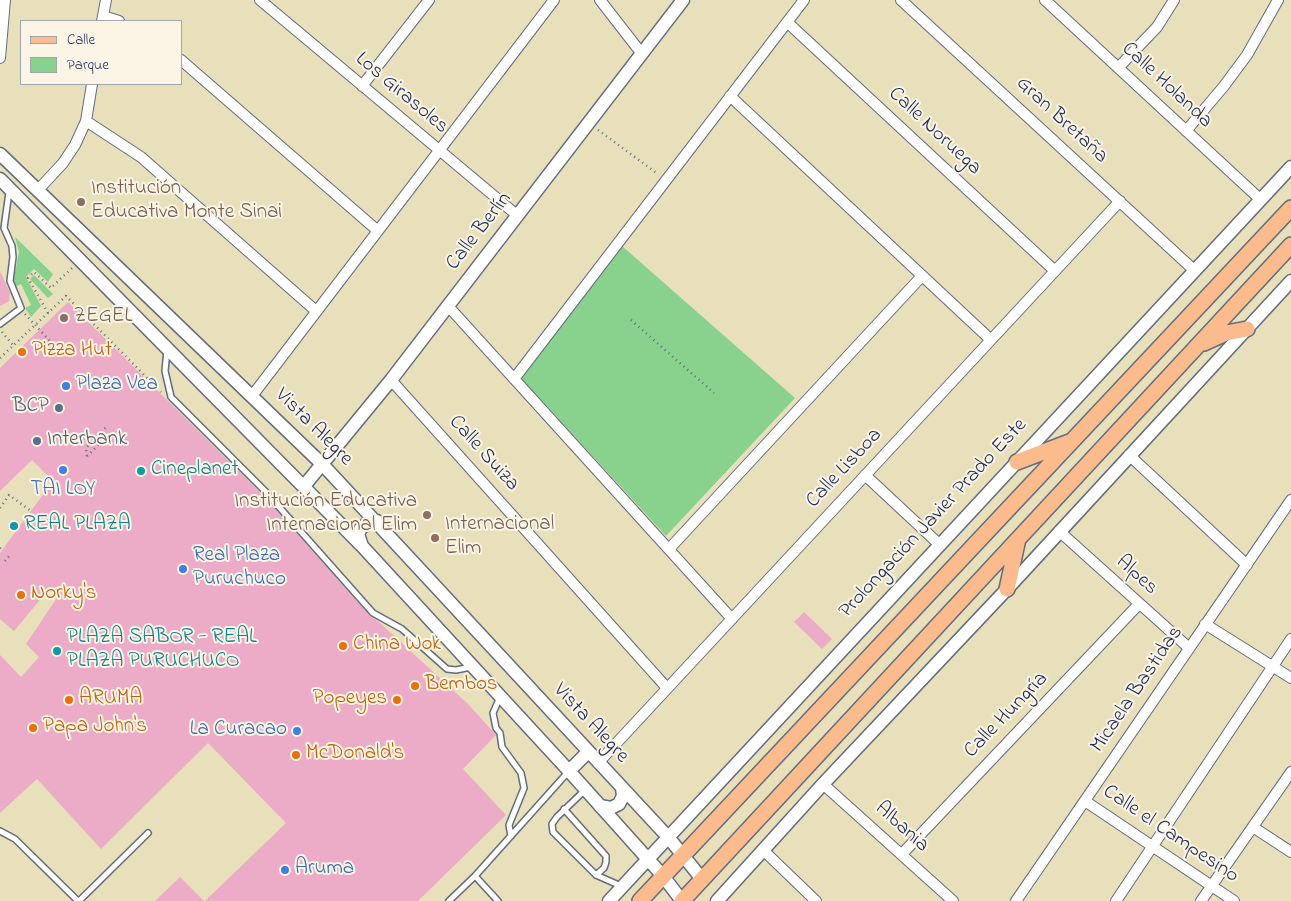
<!DOCTYPE html>
<meta charset="utf-8">
<style>
body{margin:0}
#map{position:relative;width:1291px;height:901px;overflow:hidden;background:#e8e0ba;font-family:"Indie Flower",sans-serif}
canvas{display:block}
.legend{position:absolute;left:20px;top:20px;width:162px;height:65px;box-sizing:border-box;background:#fcf5e5;border:1px solid #a2a6af;margin:0;padding:6px 9px;list-style:none;font-size:15px;color:#1b2f5e}
.legend li{display:flex;align-items:center;gap:10px;height:25px}
.legend b{width:25px;border:1px solid #a2a6af}
</style>
<div id="map">
<canvas width="1291" height="901"></canvas>
<ul class="legend">
<li><b style="height:6px;background:#fbbb8d"></b>Calle</li>
<li><b style="height:14px;background:#89d28e"></b>Parque</li>
</ul>
</div>
<script>
const c = document.querySelector('canvas').getContext('2d');
c.lineJoin = 'round';
function paint(path, color) { c.fillStyle = color; c.fill(path, 'evenodd'); }
const shape = rows => new Path2D(rows.map(r => 'M' + r).join(''));
function trace(path, color, width, dash) { c.strokeStyle = color; c.lineWidth = width; c.lineCap = dash ? 'butt' : 'round'; c.setLineDash(dash || []); c.stroke(path); }
function drawText(font, color, halo, rows, align = 'center') {
  c.font = font + ' "Indie Flower",sans-serif'; c.lineWidth = 4; c.setLineDash([]); c.textBaseline = 'middle'; c.strokeStyle = halo; c.fillStyle = color; for (const [text, x, y, turn = 0] of rows) {
    c.save(); c.translate(x, y); c.rotate((+turn || 0) * Math.PI / 180); c.textAlign = isNaN(turn) ? turn : align; if (halo) c.strokeText(text, 0, 0); c.fillText(text, 0, 0); c.restore();
  }
}
const green = shape([
 [15,237,53,274,48,282,34,269,26,277,41,306,31,317,25,308,31,305,21,284,15,287,14,278,19,252],
 [622,246,795,398,666,536,521,378],
 [34,275,53,294,48,298,30,279]
]);
const building = shape([
 [0,271,10,293,9,301,0,306],
 [68,302,261,493,370,616,379,622,468,704,496,735,463,769,506,815,418,901,205,901,286,823,208,743,101,849,37,779,0,813,0,655,21,677,39,657,26,644,58,596,49,589,14,631,0,619,0,553,53,481,32,460,0,491,0,368],
 [804,612,832,639,822,649,794,622],
 [180,877,204,901,155,901]
]);
const path = shape([
 [598,130,658,174],
 [48,313,28,278,34,272,51,288,72,268],
 [25,314,60,352],
 [631,320,714,393],
 [2,332,13,345],
 [0,358,66,296,161,392],
 [87,456,86,448,108,425],
 [87,456,112,432],
 [0,508,9,495,31,511],
 [0,548,2,550],
 [5,561,10,555]
]);
const service = shape([
 [0,324,21,308,10,281,13,257,12,246,4,228,9,192],
 [167,350,165,371,171,397,264,490,373,613,402,629,447,669,456,670,471,667],
 [500,697,493,713,496,728,500,733,502,747,521,773,524,788,509,825,511,836],
 [585,790,557,817,552,824,553,832,596,875,621,886],
 [564,809,606,856,606,862,604,868,596,875],
 [0,831,15,839,78,901],
 [475,876,498,901],
 [79,901,148,833],
 [449,901,475,876,569,771]
]);
const minor = shape([
 [260,0,518,216],
 [600,0,642,54],
 [901,0,1195,271],
 [1045,0,1261,200],
 [103,16,119,21],
 [102,21,106,0],
 [787,22,1055,271],
 [0,58,5,0],
 [181,60,378,231],
 [1118,68,1157,27,1174,0],
 [362,86,429,0],
 [730,96,991,340],
 [86,121,141,157,316,311],
 [1186,131,1224,86,1247,55,1278,0],
 [38,190,63,163,75,145,86,121,92,84],
 [448,306,732,619],
 [514,379,804,0],
 [391,380,667,688],
 [252,396,554,0],
 [1129,455,1247,565],
 [865,475,940,545],
 [1059,531,1189,648],
 [669,549,922,276],
 [1205,624,1291,678],
 [598,763,1120,201],
 [823,784,953,901],
 [1085,801,1234,901],
 [1253,827,1291,852],
 [763,850,816,901],
 [902,854,1139,604],
 [1016,901,1291,500],
 [1116,901,1291,639],
 [1201,901,1291,772]
]);
const tertiary = shape([
 [0,154,323,465,668,837,702,879],
 [0,179,362,546,569,771,663,876,682,901],
 [304,486,391,380,683,0],
 [362,546,358,534,361,528,371,521,377,521],
 [569,771,588,752],
 [600,806,611,808,619,804,623,796,622,788],
 [609,901,1291,167],
 [717,901,823,784,1007,589,1291,281]
]);
const primary = shape([
 [1204,343,1226,333,1247,329],
 [1017,462,1072,441],
 [1007,589,1018,539],
 [640,901,1291,208],
 [682,901,1291,245]
]);
const markers = [
 [81,202,5,"#8d6e63"],
 [64,318,5,"#8d6e63"],
 [22,352,5,"#e8710a"],
 [66,386,5,"#3f7fe0"],
 [59,408,5,"#5c6f8a"],
 [37,441,5,"#5c6f8a"],
 [63,470,5,"#3f7fe0"],
 [141,471,5,"#0f9aa8"],
 [427,515,5,"#8d6e63"],
 [14,526,5,"#0f9aa8"],
 [435,538,5,"#8d6e63"],
 [183,569,5,"#3f7fe0"],
 [21,595,5,"#e8710a"],
 [343,646,5,"#e8710a"],
 [57,651,5,"#0f9aa8"],
 [415,686,5,"#e8710a"],
 [69,700,5,"#e8710a"],
 [397,700,5,"#e8710a"],
 [33,728,5,"#e8710a"],
 [297,731,5,"#3f7fe0"],
 [296,755,5,"#e8710a"],
 [285,870,5,"#3f7fe0"]
];
const streetNames = [
 ["Calle Holanda",1166,86,43],
 ["Los Girasoles",401,94,40],
 ["Gran Bretaña",1061,121,43],
 ["Calle Noruega",934,132,43],
 ["Calle Berlín",480,232,-52],
 ["Vista Alegre",313,428,45],
 ["Calle Suiza",483,454,48],
 ["Calle Lisboa",845,469,-47],
 ["Prolongación Javier Prado Este",934,519,-47],
 ["Alpes",1136,576,42],
 ["Micaela Bastidas",1138,690,-56],
 ["Calle Hungría",1007,716,-46],
 ["Vista Alegre",590,724,47],
 ["Albania",901,828,42],
 ["Calle el Campesino",1170,835,34]
];
const educationNames = [
 ["Institución",91,190],
 ["Educativa Monte Sinai",91,214],
 ["ZEGEL",74,318],
 ["Institución Educativa",417,503,"right"],
 ["Internacional Elim",417,527,"right"],
 ["Internacional",445,526],
 ["Elim",445,550]
];
const foodNames = [
 ["Pizza Hut",32,352],
 ["Norky's",31,595],
 ["China Wok",353,646],
 ["Bembos",425,686],
 ["ARUMA",79,700],
 ["Popeyes",387,700,"right"],
 ["Papa John's",43,728],
 ["McDonald's",306,755]
];
const shopNames = [
 ["Plaza Vea",76,386],
 ["TAI LOY",63,491,"center"],
 ["Real Plaza",193,557],
 ["Puruchuco",193,581],
 ["La Curacao",287,731,"right"],
 ["Aruma",295,870]
];
const serviceNames = [
 ["BCP",49,408],
 ["Interbank",47,441,"left"]
];
const cultureNames = [
 ["Cineplanet",151,471],
 ["REAL PLAZA",24,526],
 ["PLAZA SABOR - REAL",67,639],
 ["PLAZA PURUCHUCO",67,663]
];
paint(green, '#89d28e');
paint(building, '#ecabc6');
trace(service, '#636d7e', 8);
trace(minor, '#636d7e', 12);
trace(tertiary, '#636d7e', 15);
trace(primary, '#636d7e', 18);
trace(path, '#636d7e', 2.5, [1, 4]);
trace(service, '#fff', 5);
trace(minor, '#fff', 10);
trace(tertiary, '#fff', 12);
trace(primary, '#fbbb8d', 15);
for (const [x, y, r, color] of markers) { const dot = new Path2D(); dot.arc(x, y, r, 0, 2 * Math.PI); c.fillStyle = color; c.fill(dot); trace(dot, '#fcf5e5', 2); }
drawText('21px', '#1b2f5e', '#fcf5e5', streetNames);
drawText('21px', '#785e54', '#fcf5e5', educationNames, 'left');
drawText('21px', '#c56008', '#fcf5e5', foodNames, 'left');
drawText('21px', '#366cbe', '#fcf5e5', shopNames, 'left');
drawText('21px', '#4e5e75', '#fcf5e5', serviceNames, 'right');
drawText('21px', '#0d838f', '#fcf5e5', cultureNames, 'left');
</script>
